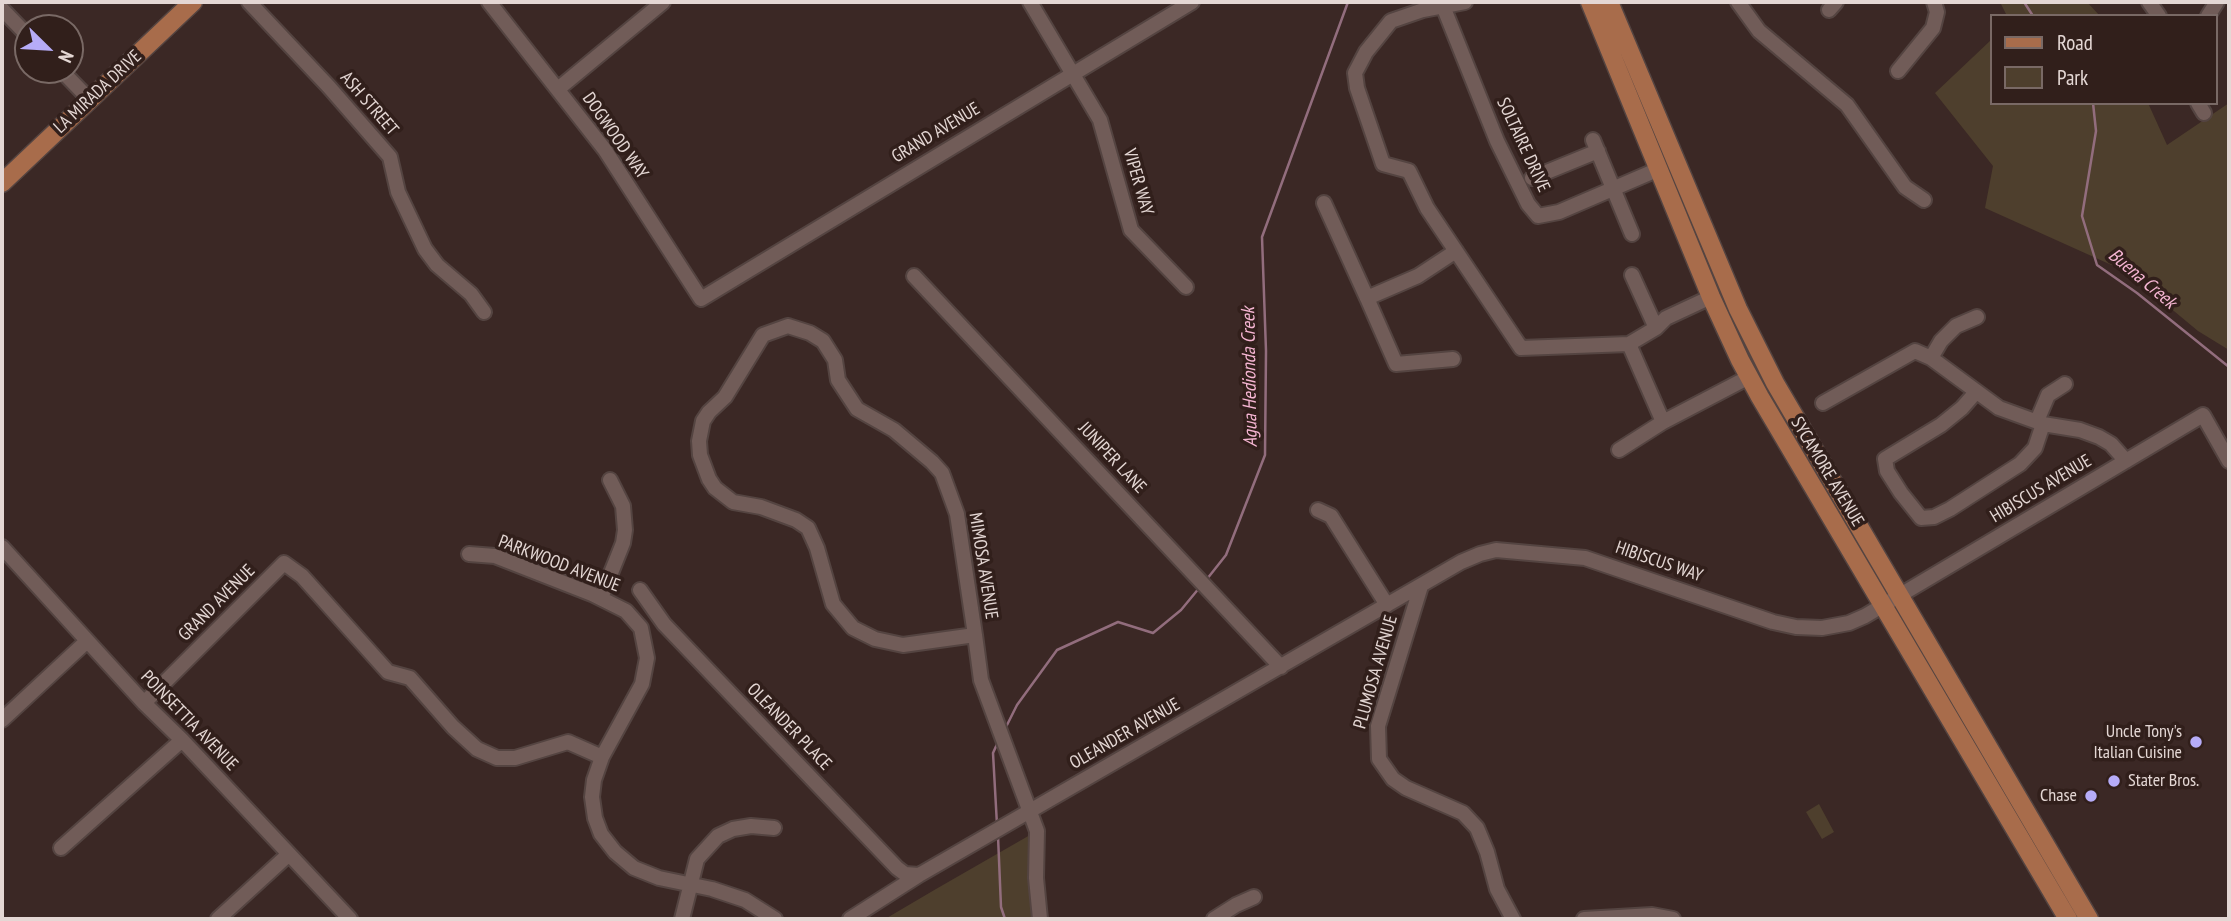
<!DOCTYPE html>
<style>
body{margin:0}
#map{position:relative;width:2231px;height:921px;overflow:hidden;background:#3b2825;font-family:"PT Sans Narrow",sans-serif}
canvas{display:block}
.frame{position:absolute;inset:0;border:4px solid #e4d7d4;pointer-events:none}
.legend{position:absolute;left:1990px;top:14px;width:228px;height:91px;box-sizing:border-box;background:#311f1b;border:2px solid #796965;margin:0;padding:9px 12px;list-style:none;font-size:21px;color:#e4d7d4}
.legend li{display:flex;align-items:center;gap:14px;height:35px}
.legend b{width:35px;border:2px solid #796965}
.north{position:absolute;left:14px;top:14px;width:70px;height:70px;box-sizing:border-box;background:#311f1b;border:2px solid #796965;border-radius:50%;rotate:114deg;font-size:19px;font-weight:700;line-height:28px;text-align:center;color:#e4d7d4}
.north::after{content:'';display:block;margin:auto;width:24px;height:32px;background:#b6acf8;clip-path:polygon(50% 0,100% 100%,50% 72%,0 100%)}
</style>
<div id="map">
<canvas width="2231" height="921"></canvas>
<div class="frame"></div>
<ul class="legend">
<li><b style="height:9px;background:#a86c4b"></b>Road</li>
<li><b style="height:19px;background:#4e3f2d"></b>Park</li>
</ul>
<div class="north">N</div>
</div>
<script>
const c = document.querySelector('canvas').getContext('2d');
c.lineJoin = 'round';
function paint(path, color) { c.fillStyle = color; c.fill(path, 'evenodd'); }
const shape = rows => new Path2D(rows.map(r => 'M' + r).join(''));
function trace(path, color, width, dash) { c.strokeStyle = color; c.lineWidth = width; c.lineCap = dash ? 'butt' : 'round'; c.setLineDash(dash || []); c.stroke(path); }
function drawText(font, color, halo, rows, align = 'center') {
  c.font = font + ' "PT Sans Narrow",sans-serif'; c.lineWidth = 7; c.setLineDash([]); c.textBaseline = 'middle'; c.strokeStyle = halo; c.fillStyle = color; for (const [text, x, y, turn = 0] of rows) {
    c.save(); c.translate(x, y); c.rotate((+turn || 0) * Math.PI / 180); c.textAlign = isNaN(turn) ? turn : align; if (halo) c.strokeText(text, 0, 0); c.fillText(text, 0, 0); c.restore();
  }
}
const green = shape([
 [2000,2,2087,2,2100,16,2007,16],
 [1991,40,1991,103,2148,103,2167,145,2229,103,2229,350,2198,331,2127,272,1985,208,1993,166,1935,93],
 [1819,804,1834,832,1822,839,1806,812],
 [1037,831,1040,919,885,919,936,889]
]);
const stream = shape([
 [2024,2,2033,16],
 [2093,103,2096,131,2082,216,2097,265,2137,293,2229,367],
 [1207,579,1226,555,1265,455,1266,351,1262,237,1348,2],
 [1006,727,1017,705,1057,650,1118,622,1153,633,1181,610,1200,587],
 [997,825,993,753,998,742],
 [998,836,1001,907,1005,919]
]);
const minor = shape([
 [249,2,329,87,390,157,398,192,425,249,437,265,471,294,484,312],
 [489,2,605,150,701,299,1192,2],
 [1030,2,1100,120,1131,230,1186,287],
 [1465,2,1423,10,1391,21,1366,52,1355,73,1357,88,1383,164,1409,171,1427,208,1521,348,1629,344,1663,422,1749,377],
 [1738,2,1759,31,1847,105,1905,187,1924,200],
 [2149,2,2159,16],
 [1443,6,1497,141,1528,204,1538,216,1559,212,1659,169],
 [2,9,28,36],
 [1829,10,1836,2],
 [2208,16,2217,2],
 [61,70,90,100],
 [1898,71,1933,28,1937,12,1934,2],
 [558,89,663,2],
 [2198,103,2204,113],
 [1593,140,1632,234],
 [1532,178,1598,151],
 [1324,203,1367,298],
 [1632,275,1656,328],
 [914,276,1281,667],
 [788,326,810,333,823,341,835,360,838,380,857,409,894,430,932,462,942,473,957,514,975,635,903,645,875,639,853,628,833,604,817,548,808,528,796,520,761,507,733,502,715,488,709,479,700,455,699,441,703,421,709,412,725,397,763,335,788,326],
 [1629,344,1656,328,1666,318,1711,297],
 [1931,358,1941,341,1956,326,1977,317],
 [1453,359,1396,364,1367,298,1418,276,1456,251],
 [1976,392,1962,408,1941,425,1885,459,1887,471,1901,493,1921,518,1934,517,1950,509,2020,464,2035,448,2043,424],
 [1823,403,1915,351,1931,358,1999,408,2043,424,2080,430,2099,437,2111,444,2126,461],
 [2037,421,2048,395,2065,384],
 [1619,450,1663,422],
 [1318,510,1331,516,1387,605],
 [2,547,144,703,182,740,350,919],
 [469,554,495,556,592,594,626,611,641,628,647,658,642,684,602,757,594,780,592,797,595,818,601,834,615,852,634,868,659,878,712,889,745,900,775,919],
 [1421,586,1378,726,1379,759,1393,779,1406,788,1463,813,1477,828,1487,852,1497,889,1513,919],
 [640,590,664,624,897,868,905,874,919,875],
 [601,598,623,543,625,530,623,506,610,480],
 [975,635,981,680,1037,831,1036,878,1040,919],
 [144,703,284,563,302,576,388,672,410,678,453,727,477,749,497,758,515,758,568,742,602,757],
 [2,720,86,642],
 [61,848,182,740],
 [218,919,289,854],
 [682,919,697,859,718,836,733,829,751,826,774,828],
 [850,919,919,875,1461,562,1480,554,1496,550,1585,558,1773,622,1796,627,1822,628,1849,623,1865,616,2203,415,2229,461],
 [1214,919,1236,905,1254,897],
 [1584,919,1652,915,1673,919]
]);
const major = shape([
 [1590,2,1711,297,1740,360,1760,397,2068,919],
 [1609,2,1738,309,1775,383,2089,919],
 [2,183,193,2]
]);
const markers = [
 [2196,742,7,"#b6acf8"],
 [2114,781,7,"#b6acf8"],
 [2091,796,7,"#b6acf8"]
];
const streetNames = [
 ["LA MIRADA DRIVE",98,92,-43],
 ["ASH STREET",369,104,49],
 ["GRAND AVENUE",936,133,-31],
 ["DOGWOOD WAY",615,136,55],
 ["SOLTAIRE DRIVE",1523,145,65],
 ["VIPER WAY",1138,182,74],
 ["JUNIPER LANE",1112,458,47],
 ["SYCAMORE AVENUE",1827,472,59],
 ["HIBISCUS AVENUE",2041,489,-31],
 ["HIBISCUS WAY",1659,562,19],
 ["PARKWOOD AVENUE",559,564,21],
 ["MIMOSA AVENUE",983,566,81],
 ["GRAND AVENUE",217,603,-45],
 ["PLUMOSA AVENUE",1376,672,-74],
 ["POINSETTIA AVENUE",189,721,46],
 ["OLEANDER PLACE",789,727,46],
 ["OLEANDER AVENUE",1125,734,-30]
];
const poiNames = [
 ["Uncle Tony's",2182,732],
 ["Italian Cuisine",2182,753],
 ["Stater Bros.",2128,781,"left"],
 ["Chase",2077,796]
];
const waterNames = [
 ["Buena Creek",2142,279,40],
 ["Agua Hedionda Creek",1250,377,-91]
];
paint(green, '#4e3f2d');
trace(stream, '#926d7d', 2.5);
trace(minor, '#544441', 18);
trace(major, '#544441', 21);
trace(minor, '#715c58', 14);
trace(major, '#a86c4b', 18);
for (const [x, y, r, color] of markers) { const dot = new Path2D(); dot.arc(x, y, r, 0, 2 * Math.PI); c.fillStyle = color; c.fill(dot); trace(dot, '#311f1b', 2.5); }
drawText('18px', '#e4d7d4', '#311f1b', streetNames);
drawText('18px', '#e4d7d4', '#311f1b', poiNames, 'right');
drawText('italic 19px', '#f5b5d2', '#311f1b', waterNames);
</script>
